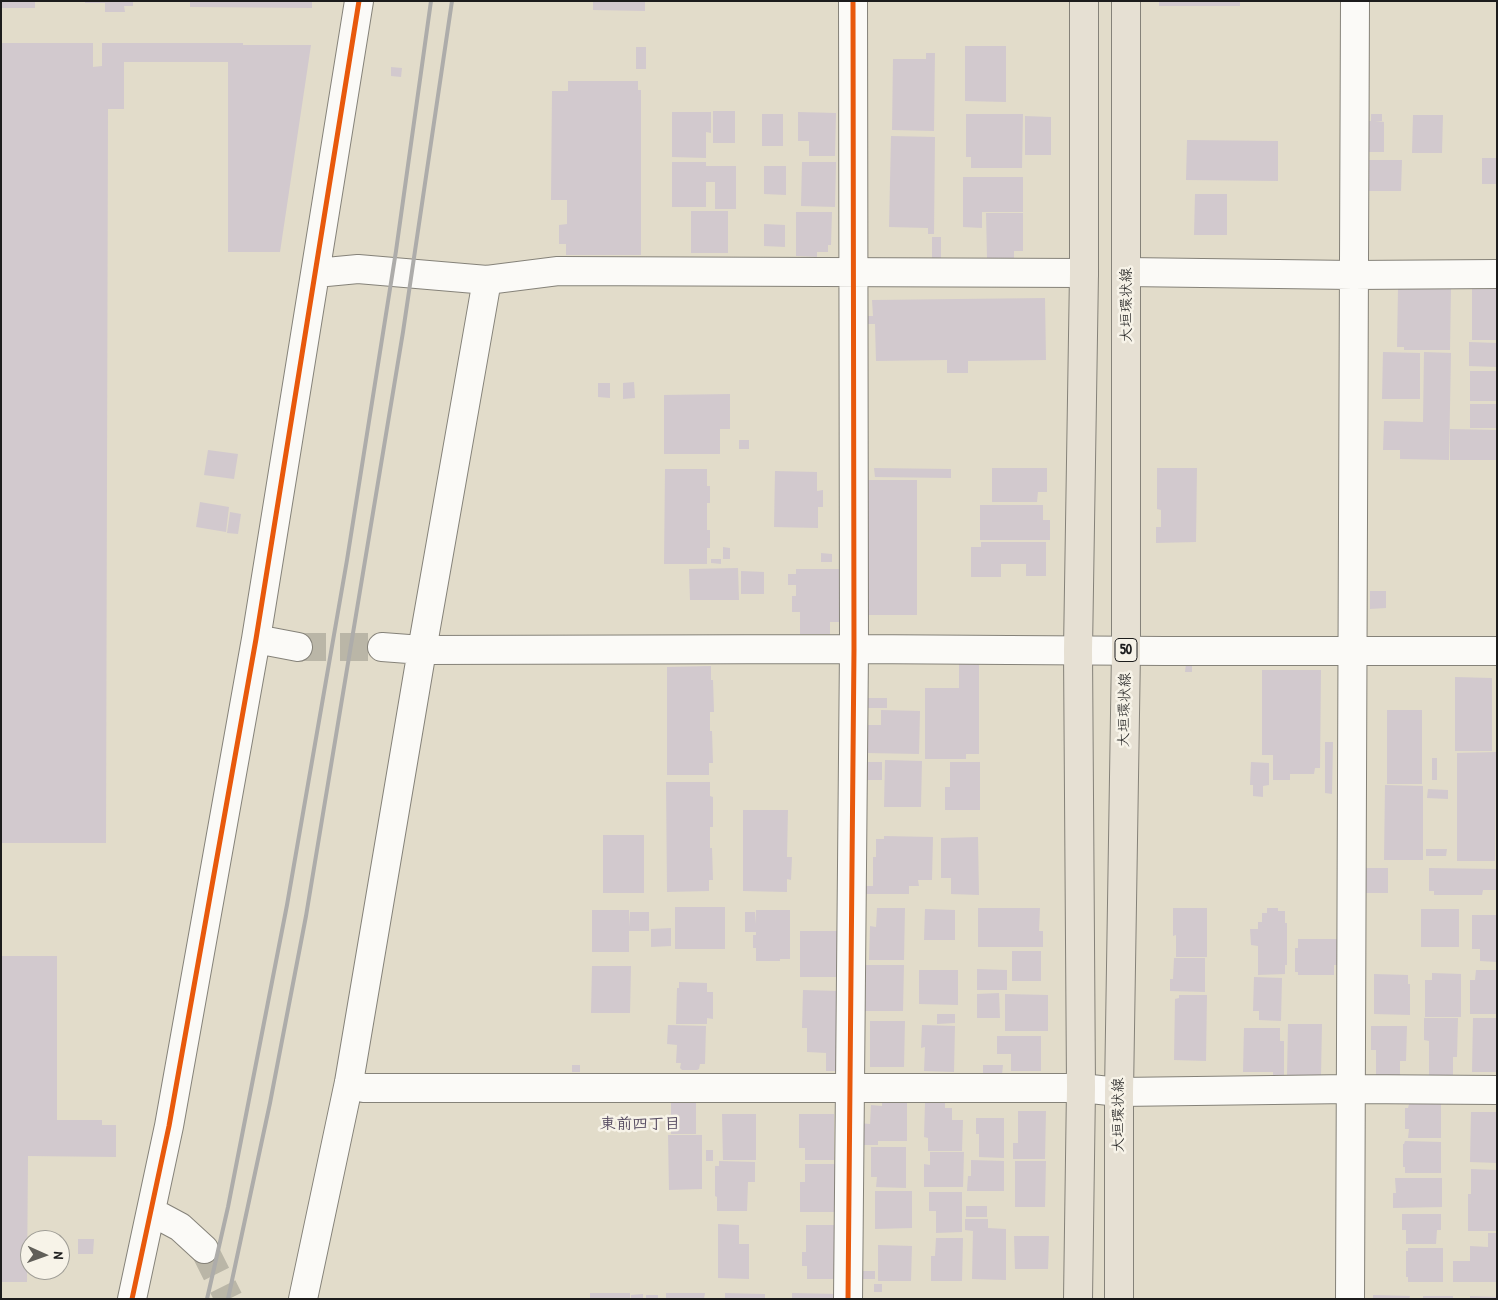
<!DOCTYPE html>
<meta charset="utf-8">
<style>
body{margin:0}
#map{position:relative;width:1498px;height:1300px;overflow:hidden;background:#e2dcca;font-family:"Patrick Hand",sans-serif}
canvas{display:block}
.frame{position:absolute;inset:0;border:2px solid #1c1c1c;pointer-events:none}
.north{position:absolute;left:20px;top:1230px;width:50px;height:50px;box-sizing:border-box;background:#f7f3e8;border:1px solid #9f9d96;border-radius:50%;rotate:92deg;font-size:14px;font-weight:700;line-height:20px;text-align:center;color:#1c1c1c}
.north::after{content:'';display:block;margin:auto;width:18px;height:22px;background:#615f59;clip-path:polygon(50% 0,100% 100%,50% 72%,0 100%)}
</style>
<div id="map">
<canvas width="1498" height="1300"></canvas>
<div class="frame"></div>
<div class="north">N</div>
</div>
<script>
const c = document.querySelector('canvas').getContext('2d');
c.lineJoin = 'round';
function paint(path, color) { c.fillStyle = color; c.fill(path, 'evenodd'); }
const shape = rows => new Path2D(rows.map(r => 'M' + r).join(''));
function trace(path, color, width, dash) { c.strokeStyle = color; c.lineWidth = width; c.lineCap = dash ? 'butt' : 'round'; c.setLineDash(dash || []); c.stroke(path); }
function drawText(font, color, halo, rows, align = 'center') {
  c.font = font + ' "Patrick Hand","Klee One",sans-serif'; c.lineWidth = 5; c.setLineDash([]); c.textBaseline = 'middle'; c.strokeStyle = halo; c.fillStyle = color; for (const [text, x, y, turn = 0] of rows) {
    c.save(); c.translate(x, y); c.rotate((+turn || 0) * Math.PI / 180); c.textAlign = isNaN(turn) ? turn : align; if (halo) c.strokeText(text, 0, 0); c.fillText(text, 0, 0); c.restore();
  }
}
const building = shape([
 [1,1,35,1,35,8,1,8],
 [85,1,133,1,133,6,124,6,125,12,105,12,105,3,85,3],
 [190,1,312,1,312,8,190,7],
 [593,1,645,1,645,11,593,10],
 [1159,1,1240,1,1240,6,1159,6],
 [1,43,93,43,93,67,102,66,102,43,243,43,243,45,311,45,280,252,228,252,228,62,124,62,124,109,108,109,106,843,1,843],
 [965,46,1006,46,1006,102,965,101],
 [636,47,646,47,646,69,636,69],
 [926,53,935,53,934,131,892,130,893,59,926,59],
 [391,67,402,68,401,77,391,76],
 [568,81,638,81,638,90,641,90,641,255,566,255,566,244,559,244,559,225,567,224,567,200,551,200,552,91,568,91],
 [713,111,735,111,735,143,713,143],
 [672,112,711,112,711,133,706,132,706,158,672,157],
 [798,112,836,113,835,156,809,156,809,141,798,141],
 [762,114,783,114,783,146,762,146],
 [966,114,1023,114,1022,168,971,168,971,157,966,157],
 [1371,114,1382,114,1382,121,1375,121,1384,122,1384,152,1363,152,1363,121,1371,121],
 [1413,115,1443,115,1442,153,1412,153],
 [1025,116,1051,117,1051,155,1025,155],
 [891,136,935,137,934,234,928,234,928,228,889,227],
 [1187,140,1278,141,1278,181,1186,180],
 [1482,158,1497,158,1497,184,1482,184],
 [1368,160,1402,160,1401,191,1369,191],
 [672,162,706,162,706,166,736,166,736,209,715,209,715,182,706,182,706,207,672,207],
 [802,162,836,162,835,207,801,206],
 [764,166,786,166,786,195,764,194],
 [963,177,1023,177,1023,212,982,212,982,228,963,227],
 [1195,194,1227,194,1227,235,1194,235],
 [691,211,728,211,728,253,691,253],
 [796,212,832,212,831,245,828,245,828,252,817,252,817,257,796,256],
 [986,213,1023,213,1023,251,1014,251,1014,258,987,258],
 [764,224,785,225,785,247,764,246],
 [932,237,941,237,941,258,932,258],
 [1398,288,1451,288,1450,350,1404,350,1404,347,1397,347],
 [1472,288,1497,288,1497,340,1472,340],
 [1045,298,1046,360,968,361,968,373,947,373,947,360,876,361,875,324,868,324,868,316,873,316,872,300],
 [1469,342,1497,343,1497,367,1469,366],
 [1383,352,1420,353,1420,399,1382,399],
 [1424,352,1451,353,1449,460,1400,459,1400,450,1383,450,1384,421,1423,422],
 [1470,371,1497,371,1497,401,1470,401],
 [634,382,635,398,623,399,623,383],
 [598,383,610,383,610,398,598,397],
 [730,394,730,429,720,429,720,454,664,454,664,395],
 [1470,404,1497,404,1497,428,1470,428],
 [1450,429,1497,430,1497,460,1450,460],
 [739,440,749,440,749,449,739,449],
 [208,450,238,454,234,479,204,475],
 [874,468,951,469,951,478,875,477],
 [992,468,1047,468,1047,492,1038,492,1037,502,992,502],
 [1157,468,1197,468,1196,542,1156,543,1156,527,1161,527,1161,510,1157,509],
 [665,469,707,469,707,486,710,486,710,503,707,503,707,530,710,530,710,548,707,548,707,564,664,564],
 [775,471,817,472,817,491,823,490,823,507,818,507,818,528,774,527],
 [866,480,917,480,917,615,867,615],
 [200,502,229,507,226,532,196,527],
 [980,505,1043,505,1043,520,1050,520,1050,540,980,540],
 [230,512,241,514,238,534,227,533],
 [981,542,1046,542,1046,576,1026,576,1026,564,1001,564,1001,577,971,577,971,547,981,547],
 [723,547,730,548,730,559,723,559],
 [821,553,832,554,832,562,821,562],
 [711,559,721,559,721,564,711,563],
 [738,568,739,600,690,600,689,569],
 [796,569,839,569,839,622,830,622,830,634,800,634,800,612,792,612,792,596,796,596,796,585,788,585,788,574,796,574],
 [741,571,764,572,764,594,741,594],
 [1370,591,1386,591,1386,608,1370,609],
 [959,661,979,661,979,754,966,754,966,759,925,759,925,688,959,688],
 [1186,664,1192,664,1192,672,1185,672],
 [711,666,711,680,713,680,714,712,710,712,710,731,712,731,713,763,709,763,709,775,667,775,667,667],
 [1262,670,1321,670,1320,768,1315,768,1314,774,1290,774,1290,780,1273,780,1273,755,1262,755],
 [1455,677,1492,678,1492,751,1455,751],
 [863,698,887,698,887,708,863,708],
 [881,710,920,711,919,754,867,753,868,725,881,725],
 [1387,710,1422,710,1422,784,1387,784],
 [1325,742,1333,742,1332,794,1325,793],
 [1496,752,1495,861,1457,861,1457,753],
 [1432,758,1437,758,1437,780,1432,780],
 [885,760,922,761,921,807,884,807],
 [863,762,882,762,882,780,864,780],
 [950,762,980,762,980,810,945,810,945,787,950,787],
 [1251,762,1269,763,1269,785,1263,786,1263,797,1253,796,1253,785,1250,785],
 [666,782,710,782,710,796,713,797,713,827,710,827,710,848,712,848,713,880,709,880,709,891,667,892],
 [1385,785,1423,786,1423,860,1384,860],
 [1428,789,1448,790,1448,799,1427,798],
 [743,810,788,810,787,857,792,857,791,880,787,879,787,892,743,891],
 [603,835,644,835,644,893,603,893],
 [884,836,933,837,932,880,918,880,919,886,909,886,909,894,866,894,866,886,873,886,873,857,876,857,876,839,884,839],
 [978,837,979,895,951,894,951,878,941,878,941,838],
 [1426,849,1447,849,1446,856,1426,856],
 [1366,868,1388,868,1388,893,1366,893],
 [1429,868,1497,869,1497,890,1483,890,1482,895,1434,895,1434,891,1429,891],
 [675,907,725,907,725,949,675,949],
 [877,908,905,908,904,960,869,960,870,926,876,927],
 [978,908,1040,908,1039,931,1043,931,1043,947,978,947],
 [1173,908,1207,908,1207,957,1176,957,1176,935,1173,936],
 [1267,908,1278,908,1278,911,1285,911,1285,923,1287,923,1287,965,1285,965,1285,974,1258,975,1258,946,1251,945,1250,929,1258,929,1258,922,1262,922,1262,913,1267,913],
 [925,909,955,910,955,940,924,940],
 [1421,909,1459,909,1459,947,1421,947],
 [592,910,629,910,629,927,630,912,649,912,649,931,629,931,629,952,592,952],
 [756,910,790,910,790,959,780,959,780,961,756,961,756,948,753,948,753,935,756,935,756,932,745,932,745,912,755,912,756,924],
 [1472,915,1497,915,1497,962,1480,961,1480,949,1472,949],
 [671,928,671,946,651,947,651,929],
 [800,931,838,931,838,977,800,977],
 [1298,939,1337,939,1337,965,1334,965,1334,975,1298,975,1298,972,1295,972,1295,948,1298,948],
 [1012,951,1041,951,1041,981,1012,981],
 [1,956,57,956,57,1120,102,1120,102,1125,116,1125,116,1157,28,1156,27,1282,1,1282],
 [1174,958,1205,958,1205,992,1170,991,1170,979,1173,979],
 [866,965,904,965,903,1011,865,1011],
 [592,966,631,966,630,1013,591,1013],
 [977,969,1007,970,1007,990,977,990],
 [919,970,958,970,958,1005,919,1004],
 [1476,970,1497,970,1497,1014,1470,1014,1470,980,1475,980],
 [1432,973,1461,974,1461,1017,1425,1017,1425,980,1432,980],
 [1374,974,1408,975,1408,984,1410,984,1410,1015,1374,1014],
 [1254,977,1282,978,1281,1021,1259,1020,1259,1011,1253,1011],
 [679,982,707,983,707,992,713,992,713,1019,707,1018,707,1024,676,1024,677,988,679,988],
 [803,990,838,991,838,1071,826,1071,826,1053,807,1052,807,1028,802,1028],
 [999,993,1000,1018,977,1018,977,994],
 [1005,994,1048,995,1048,1031,1005,1031],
 [1179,995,1207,995,1206,1061,1174,1060,1175,999,1179,998],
 [937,1014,955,1014,955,1023,937,1024],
 [1424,1018,1458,1018,1457,1057,1453,1057,1453,1076,1429,1076,1429,1041,1424,1040],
 [1473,1018,1497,1018,1497,1072,1472,1072],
 [870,1021,905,1021,904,1067,870,1067],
 [1288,1024,1322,1024,1321,1076,1287,1076],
 [668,1025,706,1026,705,1064,700,1064,699,1069,697,1070,682,1070,680,1068,681,1063,676,1063,677,1045,667,1044],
 [922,1025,955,1026,954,1072,924,1071,925,1047,921,1048],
 [1371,1026,1407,1026,1406,1061,1400,1061,1400,1078,1376,1077,1376,1050,1371,1050],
 [1244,1028,1280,1028,1280,1041,1284,1041,1284,1076,1273,1075,1273,1072,1243,1072],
 [997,1036,1041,1036,1041,1071,1011,1071,1011,1054,997,1054],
 [572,1065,580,1065,580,1072,572,1072],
 [983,1065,1003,1065,1002,1075,983,1075],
 [671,1101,696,1101,696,1134,671,1134],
 [882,1102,907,1102,907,1141,878,1141,878,1145,858,1145,858,1123,870,1124,871,1105,882,1106],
 [925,1103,945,1103,945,1108,952,1108,952,1120,963,1120,962,1151,928,1151,928,1138,924,1137],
 [1409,1104,1441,1104,1441,1138,1408,1138,1409,1129,1405,1129,1405,1108,1408,1108],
 [1018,1111,1046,1111,1045,1159,1013,1159,1013,1143,1018,1143],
 [1471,1112,1497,1112,1497,1163,1470,1162],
 [722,1114,756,1114,756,1160,723,1160],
 [799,1114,834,1114,834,1160,805,1160,805,1148,799,1148],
 [976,1118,1004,1118,1004,1158,979,1157,979,1134,976,1134],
 [668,1135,702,1135,702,1189,669,1190],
 [1405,1141,1441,1142,1441,1173,1405,1173,1405,1167,1403,1167,1403,1144,1404,1144],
 [871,1147,906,1147,906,1188,876,1187,877,1177,871,1177],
 [706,1150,713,1150,713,1161,706,1161],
 [930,1152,964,1152,963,1187,924,1187,924,1164,930,1165],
 [971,1160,1004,1161,1004,1191,967,1191,968,1176,971,1176],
 [719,1161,755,1162,755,1182,748,1182,747,1211,717,1211,717,1197,715,1196,715,1166,719,1166],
 [1015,1161,1046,1161,1045,1207,1015,1207],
 [805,1164,835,1164,835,1212,800,1212,800,1182,805,1182],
 [1471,1169,1497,1170,1497,1231,1468,1231,1468,1194,1471,1194],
 [1395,1178,1442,1178,1442,1207,1393,1208,1393,1193,1396,1193],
 [875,1191,912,1191,912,1228,875,1229],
 [929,1192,962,1192,962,1232,936,1233,936,1211,929,1211],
 [966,1206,987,1206,987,1217,966,1217],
 [1402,1214,1441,1214,1441,1230,1437,1230,1436,1244,1406,1244,1406,1230,1402,1230],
 [965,1219,988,1219,988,1228,1006,1229,1006,1280,972,1279,973,1231,965,1230],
 [718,1224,739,1225,739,1244,749,1244,749,1279,718,1278],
 [806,1225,835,1225,834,1279,807,1279,807,1266,802,1266,802,1252,806,1252],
 [1488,1233,1497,1233,1497,1282,1453,1282,1453,1261,1470,1261,1470,1246,1488,1247],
 [1014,1236,1049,1236,1048,1269,1015,1269],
 [936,1238,963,1238,962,1281,931,1281,931,1256,935,1256],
 [78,1239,94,1239,93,1254,78,1254],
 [878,1245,912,1246,911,1281,878,1281],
 [1408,1248,1443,1248,1443,1282,1408,1282,1408,1277,1406,1277,1406,1251,1408,1251],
 [858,1271,875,1271,875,1279,858,1279],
 [874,1284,882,1284,882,1292,874,1292],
 [590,1293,630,1293,630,1299,590,1299],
 [666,1293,705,1293,704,1299,666,1299],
 [725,1293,765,1294,765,1299,725,1299],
 [792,1293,839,1294,839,1299,792,1299],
 [643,1294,643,1299,631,1299,631,1295],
 [646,1295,658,1295,658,1299,646,1299],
 [1373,1295,1410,1296,1409,1299,1373,1299],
 [1423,1296,1453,1296,1453,1299,1423,1299],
 [1470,1296,1497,1297,1497,1299,1470,1299]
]);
const minorTunnel = shape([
 [298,647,382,647],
 [204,1249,229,1299]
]);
const minor = shape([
 [1127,272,1353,275,1497,274],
 [316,273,358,269,487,280,558,271,1084,273],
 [256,639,298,647],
 [382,647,422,650,854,649,1165,651,1497,651],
 [349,1082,363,1088,1081,1088,1119,1092,1350,1089,1497,1090],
 [152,1212,180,1227,204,1249],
 [132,1299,169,1126,256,639,359,1],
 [303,1299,349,1082,422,650,487,280],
 [848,1299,854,649,853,1],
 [1350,1299,1355,1]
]);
const major = shape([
 [1078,1299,1081,1088,1078,650,1084,273,1084,1],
 [1119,1299,1119,1092,1126,651,1126,1]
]);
const rail = shape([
 [207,1299,228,1207,287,905,347,560,396,251,431,1],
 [228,1299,270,1103,306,916,403,332,452,1]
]);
const cycleway = shape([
 [132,1299,169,1126,256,639,359,1],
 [848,1299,854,649,853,1]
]);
const shields = [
 [1126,650,22]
];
const shieldNames = [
 ["50",1126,650]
];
const streetNames = [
 ["大垣環状線",1127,305,-90],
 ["大垣環状線",1125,710,-89],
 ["大垣環状線",1119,1115,-90]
];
const neighbourhoodNames = [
 ["東前四丁目",640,1125]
];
paint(building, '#d2c9ce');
trace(minorTunnel, '#bab6a7', 28, [28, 14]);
trace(minor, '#858279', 30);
trace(major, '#858279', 30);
trace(minor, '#fbfaf7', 28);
trace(major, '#e6e0d3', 28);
trace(rail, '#adacaa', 4);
trace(cycleway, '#e8590c', 5);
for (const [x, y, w] of shields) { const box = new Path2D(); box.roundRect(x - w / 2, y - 11.5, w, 23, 4); c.fillStyle = '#f7f3e8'; c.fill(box); trace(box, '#1c1c1c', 1); }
drawText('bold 14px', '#1c1c1c', null, shieldNames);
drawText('15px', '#1c1c1c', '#f7f3e8', streetNames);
drawText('bold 16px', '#574c62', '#f7f3e8', neighbourhoodNames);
</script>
